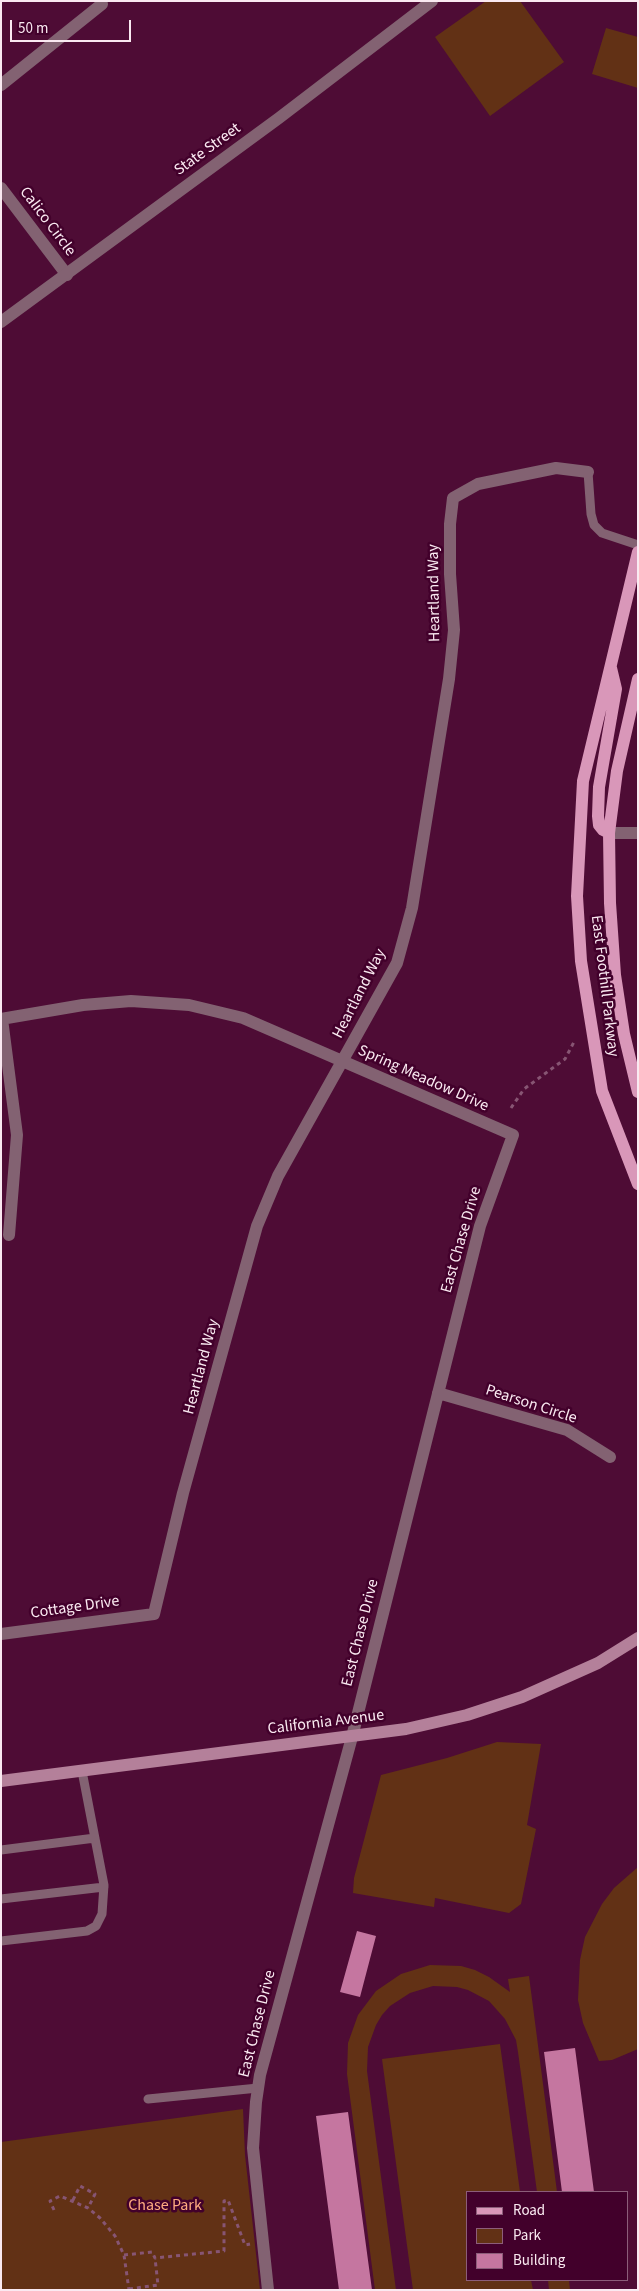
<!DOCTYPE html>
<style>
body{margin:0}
#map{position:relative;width:639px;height:2291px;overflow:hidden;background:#4e0c35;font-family:"Source Sans 3",sans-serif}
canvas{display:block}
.frame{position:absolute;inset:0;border:2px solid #fae9f1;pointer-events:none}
.legend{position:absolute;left:466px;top:2191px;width:162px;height:90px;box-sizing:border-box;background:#42002b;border:1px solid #8c5d7a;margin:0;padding:6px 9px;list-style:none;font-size:15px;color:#fae9f1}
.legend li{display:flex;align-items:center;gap:10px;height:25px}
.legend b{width:25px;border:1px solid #8c5d7a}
.scale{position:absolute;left:10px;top:20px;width:121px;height:22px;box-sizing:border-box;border:2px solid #fae9f1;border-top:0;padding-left:6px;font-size:15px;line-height:18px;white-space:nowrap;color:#fae9f1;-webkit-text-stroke:4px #42002b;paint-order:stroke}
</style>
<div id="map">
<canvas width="639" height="2291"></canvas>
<div class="frame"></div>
<ul class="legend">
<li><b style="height:6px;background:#d997b9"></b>Road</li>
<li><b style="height:14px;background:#623115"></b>Park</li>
<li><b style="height:14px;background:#c576a0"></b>Building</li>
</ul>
<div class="scale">50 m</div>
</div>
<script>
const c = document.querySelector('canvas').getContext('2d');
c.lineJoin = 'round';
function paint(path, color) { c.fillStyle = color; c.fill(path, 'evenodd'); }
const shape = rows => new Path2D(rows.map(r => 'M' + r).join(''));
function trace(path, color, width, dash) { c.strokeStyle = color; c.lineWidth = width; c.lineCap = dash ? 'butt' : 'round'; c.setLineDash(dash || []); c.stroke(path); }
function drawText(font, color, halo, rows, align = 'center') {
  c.font = font + ' "Source Sans 3",sans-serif'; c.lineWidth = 5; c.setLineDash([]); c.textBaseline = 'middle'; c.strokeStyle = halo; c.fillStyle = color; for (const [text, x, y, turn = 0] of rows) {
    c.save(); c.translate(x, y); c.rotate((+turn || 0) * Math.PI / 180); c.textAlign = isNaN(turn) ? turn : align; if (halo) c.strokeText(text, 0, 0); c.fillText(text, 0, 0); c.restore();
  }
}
const green = shape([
 [486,1,520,1,564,62,490,116,435,37],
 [606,28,638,37,638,88,592,74],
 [497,1742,541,1744,527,1825,536,1829,521,1904,509,1913,435,1898,434,1907,353,1893,354,1878,381,1775,447,1758],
 [638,1867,638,2049,612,2060,599,2061,583,2023,578,2000,580,1960,585,1937,602,1904,614,1888],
 [430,1965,461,1966,475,1970,489,1977,510,1992,508,1979,529,1976,557,2192,537,2192,518,2052,516,2040,505,2019,489,2001,468,1990,457,1987,433,1986,410,1993,390,2006,382,2015,376,2025,368,2047,367,2071,396,2290,375,2290,347,2074,348,2043,358,2015,376,1991,401,1974],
 [500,2044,520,2192,468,2192,468,2280,531,2280,533,2290,413,2290,382,2059],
 [243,2109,245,2155,260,2290,1,2290,1,2142],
 [548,2280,569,2280,570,2290,549,2290]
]);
const building = shape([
 [357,1931,376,1936,360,1997,340,1992],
 [575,2048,594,2192,562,2192,544,2052],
 [348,2112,372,2290,339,2290,316,2116]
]);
const path = shape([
 [511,1108,524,1089,565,1059,575,1040],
 [73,2200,80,2186,95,2194,88,2208],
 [54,2210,50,2201,60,2196,88,2208,100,2218,115,2236,124,2255,129,2290],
 [124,2255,152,2252,155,2258,224,2251,224,2201,228,2200,245,2245,250,2244],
 [129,2289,158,2285,155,2258]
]);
const service = shape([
 [588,472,591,514,594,525,602,533,638,545],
 [1,1850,95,1838],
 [1,1899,104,1887],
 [1,1941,87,1931,96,1926,102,1914,104,1885,82,1771],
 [148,2099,258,2088]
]);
const minor = shape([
 [1,85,102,4],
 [1,188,67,275],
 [609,833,638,833],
 [1,1019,83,1005,131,1001,189,1005,243,1018,513,1135,480,1226,352,1737],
 [2,1019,17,1135,9,1235],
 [438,1393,567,1430,610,1457],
 [1,1634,154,1614,183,1493,257,1226,278,1176,397,963,412,908,449,679,454,630,450,574,450,524,453,498,478,484,556,468,588,472]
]);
const tertiary = shape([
 [1,322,279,118,432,1],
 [268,2290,253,2148,256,2102,260,2075,352,1737]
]);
const secondary = shape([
 [1,1781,406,1729,467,1715,522,1697,598,1663,638,1638]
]);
const primary = shape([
 [638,552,583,781,577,896,581,961,602,1091,638,1184],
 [638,679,617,771,609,833,610,903,615,975,624,1034,638,1092],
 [609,833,603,830,599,825,598,816,599,787,616,689,611,668]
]);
const streetNames = [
 ["State Street",208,150,-36],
 ["Calico Circle",47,222,53],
 ["Heartland Way",435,593,-91],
 ["East Foothill Parkway",604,986,83],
 ["Heartland Way",360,994,-63],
 ["Spring Meadow Drive",423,1079,24],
 ["East Chase Drive",462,1240,-74],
 ["Heartland Way",202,1367,-75],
 ["Pearson Circle",531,1405,18],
 ["Cottage Drive",75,1608,-8],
 ["East Chase Drive",361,1633,-76],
 ["California Avenue",326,1723,-7],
 ["East Chase Drive",258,2024,-76]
];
const parkNames = [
 ["Chase Park",165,2206]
];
paint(green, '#623115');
paint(building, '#c576a0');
trace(path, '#875573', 3, [4, 4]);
trace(service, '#836272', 9);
trace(minor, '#836272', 12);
trace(tertiary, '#836272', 12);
trace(secondary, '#b4809a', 12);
trace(primary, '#d997b9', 12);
drawText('16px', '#fae9f1', '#42002b', streetNames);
drawText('16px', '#feab80', '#42002b', parkNames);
</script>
